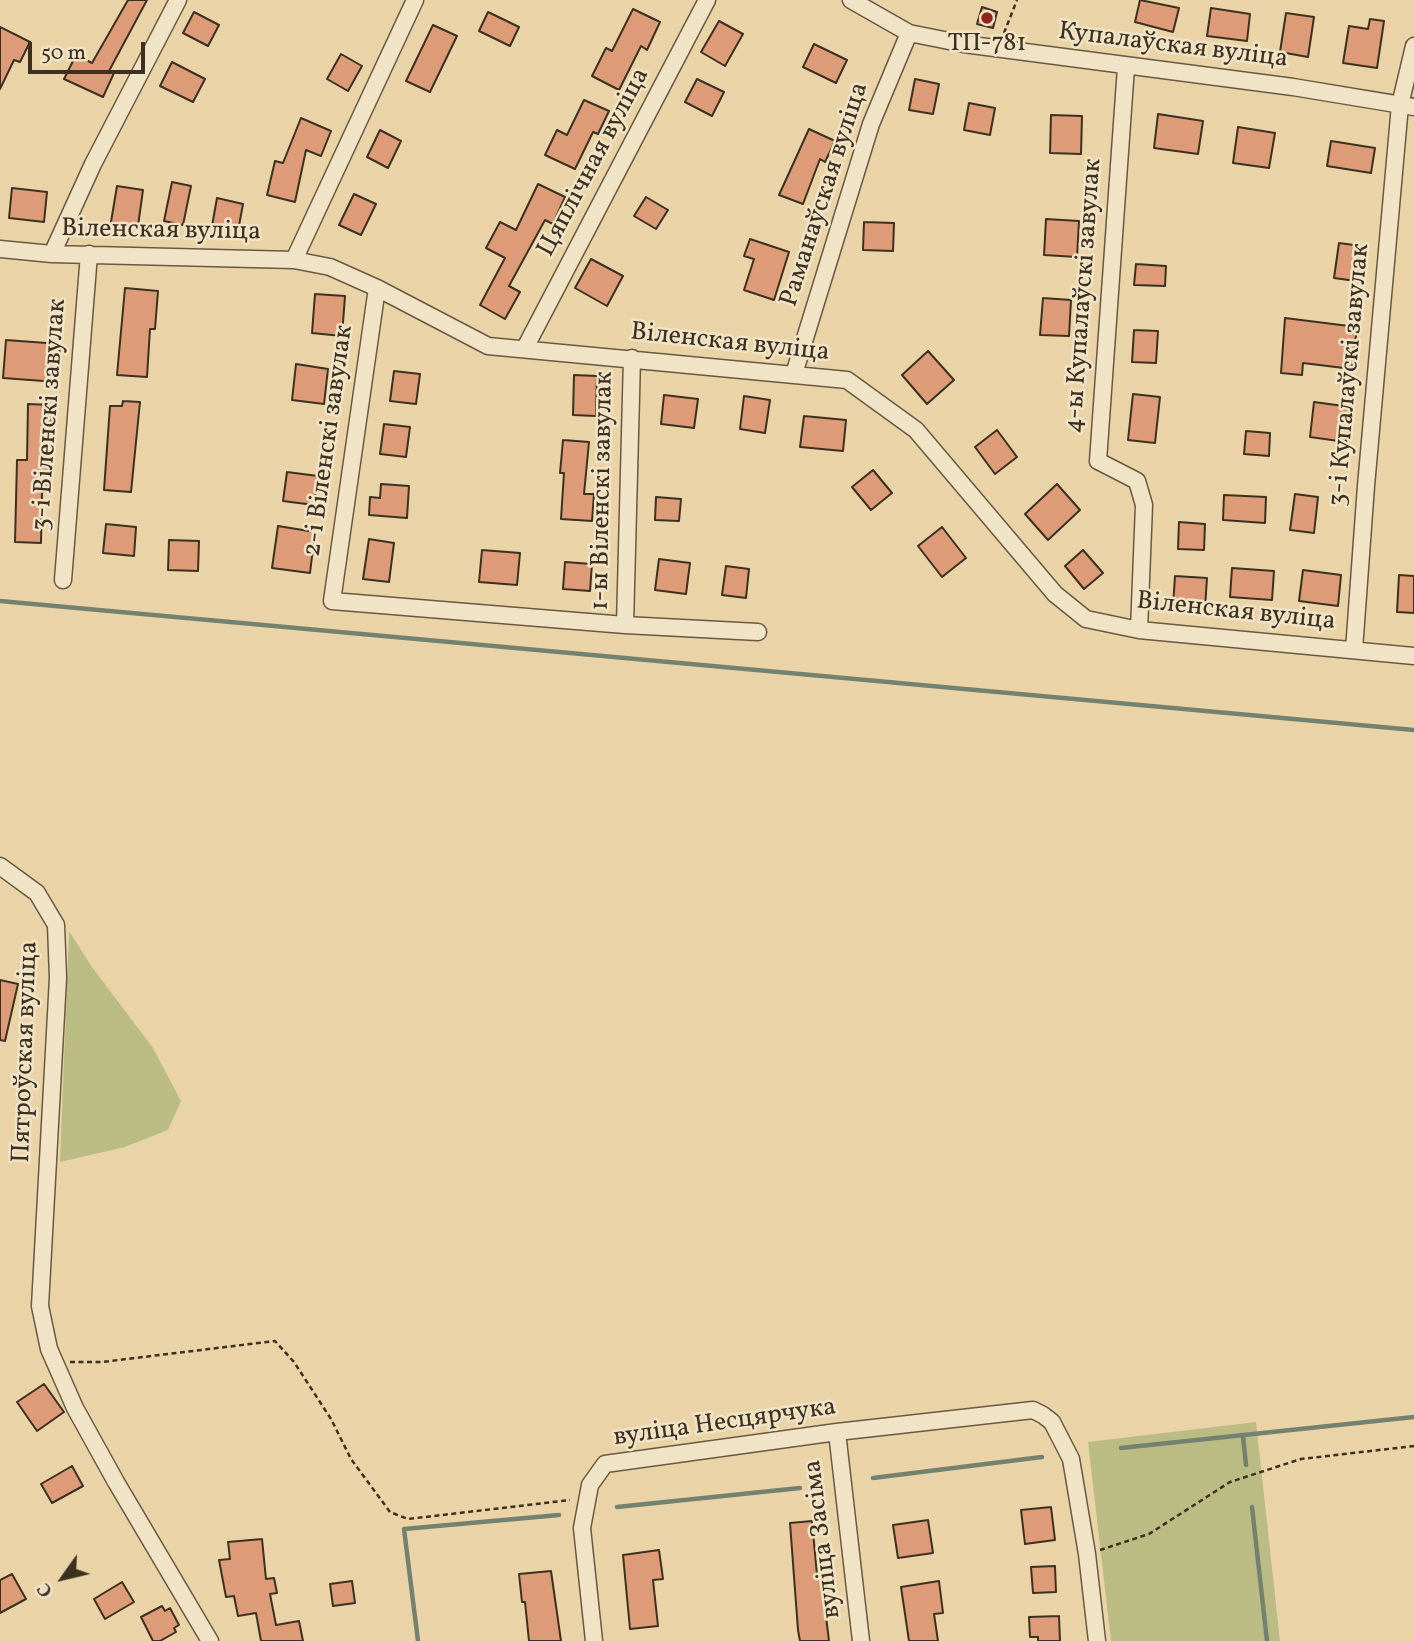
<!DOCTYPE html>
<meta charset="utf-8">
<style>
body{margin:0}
#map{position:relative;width:1414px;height:1641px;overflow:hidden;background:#ead4a7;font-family:Vollkorn,serif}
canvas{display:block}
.north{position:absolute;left:28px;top:1543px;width:70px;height:70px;-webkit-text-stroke:5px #f1e3c6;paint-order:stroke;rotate:236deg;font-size:19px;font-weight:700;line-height:28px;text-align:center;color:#3c3020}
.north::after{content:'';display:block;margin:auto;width:24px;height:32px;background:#3c3020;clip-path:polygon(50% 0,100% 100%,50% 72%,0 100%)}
.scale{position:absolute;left:28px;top:42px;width:117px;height:32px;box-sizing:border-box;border:4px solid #3c3020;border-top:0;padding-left:9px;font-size:21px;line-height:24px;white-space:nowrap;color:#3c3020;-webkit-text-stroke:5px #f1e3c6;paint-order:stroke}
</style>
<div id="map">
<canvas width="1414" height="1641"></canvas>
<div class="north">С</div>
<div class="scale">50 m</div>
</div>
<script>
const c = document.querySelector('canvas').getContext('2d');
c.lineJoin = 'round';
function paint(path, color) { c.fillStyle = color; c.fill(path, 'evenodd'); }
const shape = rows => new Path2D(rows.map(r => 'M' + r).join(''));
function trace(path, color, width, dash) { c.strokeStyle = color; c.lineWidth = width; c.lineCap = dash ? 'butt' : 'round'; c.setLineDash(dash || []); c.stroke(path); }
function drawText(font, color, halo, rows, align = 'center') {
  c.font = font + ' Vollkorn,serif'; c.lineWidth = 5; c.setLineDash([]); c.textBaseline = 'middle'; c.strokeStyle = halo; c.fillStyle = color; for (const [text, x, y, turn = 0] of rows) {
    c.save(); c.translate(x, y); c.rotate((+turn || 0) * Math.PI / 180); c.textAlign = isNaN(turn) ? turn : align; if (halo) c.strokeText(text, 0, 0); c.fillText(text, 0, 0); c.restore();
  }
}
const green = shape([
 [69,931,92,967,153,1048,181,1101,168,1130,125,1147,60,1162],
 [1256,1422,1280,1641,1111,1641,1088,1442]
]);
const stream = shape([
 [0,601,1414,730],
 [1243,1436,1246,1465],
 [1121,1448,1414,1417],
 [873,1478,1042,1457],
 [617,1507,800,1488],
 [1252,1507,1267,1641],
 [418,1641,404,1529,559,1515]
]);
const building = shape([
 [128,0,147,0,109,71,114,73,103,97,64,79,76,55,92,63,128,0],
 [1140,0,1179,8,1173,32,1135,22,1140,0],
 [982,7,997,12,993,28,977,24,982,7],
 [1211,8,1250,14,1247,41,1207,36,1211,8],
 [633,9,660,22,647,50,641,46,619,90,592,76,606,48,612,51,633,9],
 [194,12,219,25,208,46,183,33,194,12],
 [488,12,519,27,510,46,479,31,488,12],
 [1286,13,1314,17,1308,57,1280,52,1286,13],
 [1370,19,1384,21,1377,68,1343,63,1349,26,1368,29,1370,19],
 [719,21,743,34,725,66,701,52,719,21],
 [433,25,457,36,430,92,406,81,433,25],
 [0,27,30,42,20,62,14,60,0,89,0,27],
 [814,44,847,60,836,83,803,67,814,44],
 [341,54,362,66,348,91,327,79,341,54],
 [172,62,205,79,193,102,160,86,172,62],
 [697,79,724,92,712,116,685,102,697,79],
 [915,79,939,84,933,114,909,110,915,79],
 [584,100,609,111,598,134,593,132,575,169,545,155,557,130,567,135,584,100],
 [969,103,995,108,990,135,964,130,969,103],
 [1158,114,1203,121,1198,154,1154,148,1158,114],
 [1051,115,1082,116,1081,154,1050,153,1051,115],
 [301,118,331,131,321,156,306,150,295,202,267,195,275,161,283,163,301,118],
 [1238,127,1275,133,1269,168,1233,163,1238,127],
 [809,129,835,141,825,162,820,159,803,204,779,195,809,129],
 [380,130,401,141,388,168,367,157,380,130],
 [1331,141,1375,148,1371,173,1327,166,1331,141],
 [172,182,191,186,183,225,164,221,172,182],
 [538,184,565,197,553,224,545,220,509,286,520,292,505,319,480,305,505,258,486,248,500,222,516,230,538,184],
 [117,186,143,190,138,226,111,222,117,186],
 [12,188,47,192,44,222,9,218,12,188],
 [354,194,376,204,361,235,339,225,354,194],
 [646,197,668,210,656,229,634,216,646,197],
 [217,198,243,204,238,231,212,226,217,198],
 [1046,219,1079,221,1077,257,1044,255,1046,219],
 [864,222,894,223,893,251,863,250,864,222],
 [750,239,789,252,774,300,744,290,754,259,744,256,750,239],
 [1339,243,1361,246,1356,281,1334,278,1339,243],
 [591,259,623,276,607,306,575,288,591,259],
 [1136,264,1166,266,1165,286,1134,285,1136,264],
 [125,288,158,291,155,329,150,329,147,377,117,375,125,288],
 [315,294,345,296,342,336,312,333,315,294],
 [1043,298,1071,300,1069,336,1040,335,1043,298],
 [1285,318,1357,327,1352,369,1303,363,1302,375,1281,373,1285,318],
 [1134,330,1158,331,1156,363,1132,362,1134,330],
 [6,340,60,344,57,382,3,378,6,340],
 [928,351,954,380,927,404,902,375,928,351],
 [296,364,328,369,324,404,292,400,296,364],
 [394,371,420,374,416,404,390,401,394,371],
 [574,375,597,376,596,416,573,415,574,375],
 [1133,394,1160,397,1155,443,1128,440,1133,394],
 [664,395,698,399,694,428,661,424,664,395],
 [744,396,770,400,765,433,740,429,744,396],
 [123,401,140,402,131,492,104,490,110,406,122,406,123,401],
 [1314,402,1351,407,1346,442,1310,437,1314,402],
 [28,404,52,405,51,437,49,437,47,492,42,492,41,543,15,542,17,460,27,460,28,404],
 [804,416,846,420,843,451,800,447,804,416],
 [384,424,410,427,406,457,380,454,384,424],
 [997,430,1017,457,995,474,975,447,997,430],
 [1246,431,1270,433,1269,456,1244,454,1246,431],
 [563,440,589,442,584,494,594,494,592,521,561,519,564,473,560,473,563,440],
 [873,470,892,493,871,510,852,487,873,470],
 [287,472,318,476,314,505,283,501,287,472],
 [381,484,409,486,407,518,369,515,370,497,380,498,381,484],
 [1057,484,1080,510,1048,540,1025,514,1057,484],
 [1295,494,1318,497,1314,533,1290,530,1295,494],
 [1224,495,1266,497,1265,523,1223,520,1224,495],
 [656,497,681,499,679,521,655,520,656,497],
 [1179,522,1205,524,1204,550,1178,549,1179,522],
 [106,524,136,527,134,556,103,553,106,524],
 [278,526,315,532,310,573,272,568,278,526],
 [942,527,966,558,942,577,918,546,942,527],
 [369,539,394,543,389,582,363,579,369,539],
 [169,540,199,541,198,571,168,570,169,540],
 [482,550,520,553,517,585,479,582,482,550],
 [1083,550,1103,573,1084,589,1065,566,1083,550],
 [659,559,690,563,686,594,655,590,659,559],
 [565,562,592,564,590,591,563,589,565,562],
 [726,566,749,569,746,598,722,595,726,566],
 [1232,568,1274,571,1272,600,1230,597,1232,568],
 [1303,570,1341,575,1338,606,1299,601,1303,570],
 [1399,575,1414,576,1414,613,1397,612,1399,575],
 [1175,576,1207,578,1205,608,1173,606,1175,576],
 [0,980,18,984,5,1041,0,1040,0,980],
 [44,1384,64,1412,37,1431,17,1402,44,1384],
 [72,1466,83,1486,52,1503,41,1484,72,1466],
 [1051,1507,1055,1540,1025,1544,1021,1510,1051,1507],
 [928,1520,933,1553,898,1558,893,1525,928,1520],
 [812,1521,817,1575,821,1575,829,1641,800,1641,798,1630,790,1523,812,1521],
 [262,1539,266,1579,274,1578,277,1593,270,1594,276,1625,299,1621,303,1641,261,1641,256,1613,238,1616,234,1596,226,1597,219,1560,230,1559,228,1542,262,1539],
 [659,1550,663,1579,653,1580,658,1626,630,1629,623,1555,659,1550],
 [1055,1566,1056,1592,1033,1593,1031,1567,1055,1566],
 [551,1571,561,1641,529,1641,525,1602,522,1602,519,1574,551,1571],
 [12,1574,26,1599,0,1613,0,1580,12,1574],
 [352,1581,355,1603,333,1606,330,1584,352,1581],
 [939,1581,943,1613,934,1614,938,1641,909,1641,901,1587,939,1581],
 [122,1582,134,1602,105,1619,94,1599,122,1582],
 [162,1606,165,1611,170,1608,179,1625,174,1628,176,1632,160,1641,153,1641,141,1617,162,1606],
 [1059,1616,1060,1641,1038,1641,1038,1637,1030,1637,1029,1617,1059,1616]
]);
const path = shape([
 [1004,33,1017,0],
 [70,1362,102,1362,275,1341,294,1362,331,1419,351,1459,390,1512,408,1519,570,1500],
 [1100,1550,1149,1534,1230,1482,1301,1459,1414,1446]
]);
const minor = shape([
 [851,0,909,33,964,44,1293,87,1414,107],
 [1126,67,1098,461,1137,481,1144,505,1139,630],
 [0,249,52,254,294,260,330,267,377,288,488,346,847,380,916,430,1055,594,1086,619,1139,630,1414,656],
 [52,254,93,164,178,0],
 [294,260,415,0],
 [377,288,332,601,625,625,758,632],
 [525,348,707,0],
 [794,374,871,124,909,33],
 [63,580,89,254],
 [625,625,632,358],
 [1354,650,1366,486,1400,105,1414,46],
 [0,866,37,893,56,925,58,978,40,1306,49,1349,75,1408,116,1482,210,1641],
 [837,1432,861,1641],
 [594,1641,582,1528,590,1485,605,1464,837,1432,1033,1410,1043,1415,1052,1422,1071,1459,1087,1554,1097,1641]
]);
const markers = [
 [987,18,7,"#8f2418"]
];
const poiNames = [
 ["ТП-781",987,45]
];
const streetNames = [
 ["Купалаўская вуліца",1173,47,7],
 ["Цяплічная вуліца",595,163,-62],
 ["Раманаўская вуліца",826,195,-72],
 ["Віленская вуліца",161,232,1],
 ["4-ы Купалаўскі завулак",1085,296,-86],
 ["Віленская вуліца",730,344,6],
 ["3-і Купалаўскі завулак",1351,375,-85],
 ["3-і Віленскі завулак",51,415,-86],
 ["2-і Віленскі завулак",330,441,-82],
 ["1-ы Віленскі завулак",604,491,-89],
 ["Віленская вуліца",1236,613,6],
 ["Пятроўская вуліца",27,1052,-88],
 ["вуліца Несцярчука",725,1424,-8],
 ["вуліца Засіма",824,1539,-97]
];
paint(green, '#bbbc84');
trace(stream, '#738270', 4.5);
paint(building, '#dd9c77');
trace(building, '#3c3020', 2);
trace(minor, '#685942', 19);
trace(path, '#3c3020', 2.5, [5, 3.5]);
trace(minor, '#f1e3c6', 16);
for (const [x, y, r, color] of markers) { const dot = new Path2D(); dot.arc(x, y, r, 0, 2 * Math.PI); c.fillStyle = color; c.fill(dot); trace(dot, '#f1e3c6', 2.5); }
drawText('26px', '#3c3020', '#f1e3c6', poiNames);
drawText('26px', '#3c3020', '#f1e3c6', streetNames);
</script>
